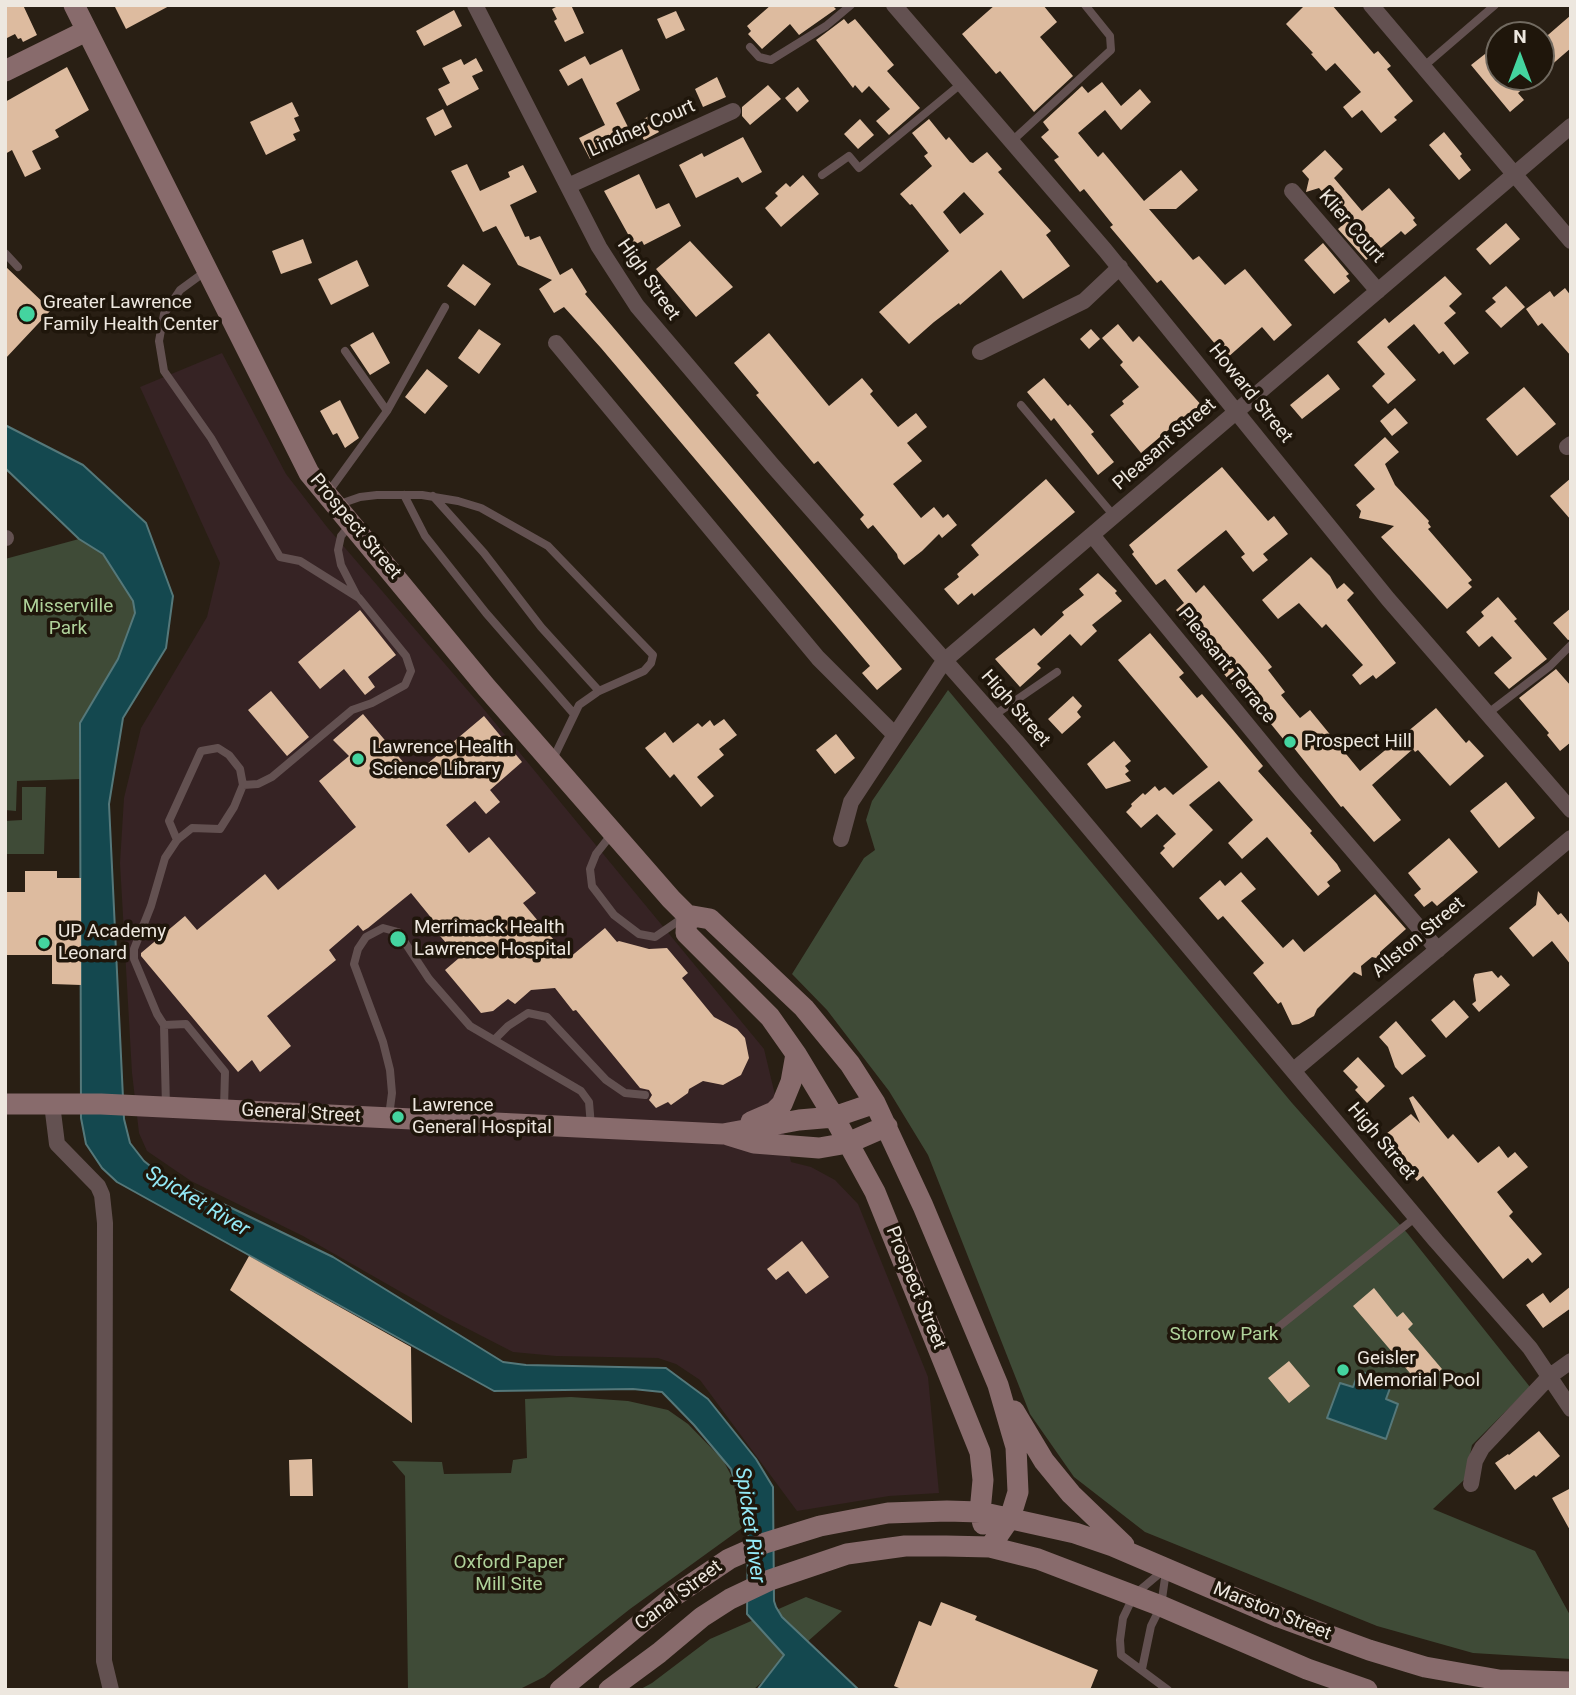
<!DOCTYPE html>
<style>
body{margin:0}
#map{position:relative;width:1576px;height:1695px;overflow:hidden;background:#291f14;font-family:Roboto,sans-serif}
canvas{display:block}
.frame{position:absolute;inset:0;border:7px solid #ede7df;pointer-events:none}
.north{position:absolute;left:1485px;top:21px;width:70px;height:70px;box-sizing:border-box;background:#1f160b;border:2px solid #716a60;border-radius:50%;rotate:0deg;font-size:19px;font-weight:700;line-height:28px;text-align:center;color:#ede7df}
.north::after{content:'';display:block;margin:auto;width:24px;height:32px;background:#44d49f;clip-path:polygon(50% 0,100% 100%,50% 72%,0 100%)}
</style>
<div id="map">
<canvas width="1576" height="1695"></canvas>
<div class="frame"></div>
<div class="north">N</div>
</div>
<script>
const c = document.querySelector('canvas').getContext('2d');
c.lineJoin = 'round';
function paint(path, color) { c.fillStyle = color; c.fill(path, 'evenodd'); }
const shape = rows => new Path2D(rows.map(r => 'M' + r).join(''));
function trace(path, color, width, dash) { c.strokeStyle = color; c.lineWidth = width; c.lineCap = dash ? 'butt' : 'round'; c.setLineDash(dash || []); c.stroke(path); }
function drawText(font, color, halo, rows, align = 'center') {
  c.font = font + ' Roboto,sans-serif'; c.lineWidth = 7; c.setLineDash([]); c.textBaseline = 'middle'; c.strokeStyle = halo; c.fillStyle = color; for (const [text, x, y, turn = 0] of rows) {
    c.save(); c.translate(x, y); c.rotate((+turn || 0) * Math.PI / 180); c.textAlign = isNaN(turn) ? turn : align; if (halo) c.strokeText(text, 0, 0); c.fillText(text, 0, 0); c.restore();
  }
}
const medical = shape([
 [222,353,286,474,327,527,482,707,764,1049,791,1162,811,1167,835,1180,858,1204,928,1377,939,1493,889,1496,797,1511,700,1380,676,1364,658,1358,556,1356,513,1352,443,1316,303,1236,191,1181,147,1151,139,1133,132,1073,120,863,124,798,141,728,207,617,220,563,140,387]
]);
const green = shape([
 [79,539,103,554,133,601,136,613,118,659,80,723,81,779,17,781,16,811,5,810,5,559],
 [948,690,1292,1103,1408,1234,1530,1387,1472,1445,1465,1479,1433,1509,1535,1551,1571,1617,1571,1659,1473,1653,1377,1626,1145,1532,1074,1477,1030,1414,928,1155,889,1091,827,1010,792,974,864,858,875,850,866,820,872,801],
 [22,787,46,787,44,854,5,854,5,821,22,820],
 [571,1397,628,1401,668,1410,688,1424,723,1460,733,1479,742,1528,630,1609,544,1677,518,1690,408,1690,405,1476,392,1461,442,1462,444,1474,511,1473,513,1460,527,1458,525,1399],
 [806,1597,842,1611,753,1690,639,1690,652,1683,710,1639]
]);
const water = shape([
 [5,425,83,465,146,523,173,596,166,648,123,718,109,804,124,1119,130,1143,144,1161,159,1173,333,1257,503,1362,526,1365,666,1368,708,1399,756,1459,773,1487,774,1601,776,1607,782,1617,859,1690,757,1690,784,1655,747,1614,748,1531,731,1469,694,1425,662,1392,633,1389,494,1391,117,1182,102,1168,86,1144,81,1118,80,723,118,659,135,613,133,601,103,554,79,539,5,468,5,425],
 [1359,1371,1392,1383,1386,1399,1398,1404,1386,1439,1327,1418,1340,1383,1353,1387,1359,1371]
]);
const building = shape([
 [5,5,23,5,37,35,23,42,21,38,18,39,15,34,5,39],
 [114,5,171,5,126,29],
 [560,5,571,5,584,33,565,42,554,21,557,19,552,9],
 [771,5,832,5,836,9,799,35,790,24,762,49,748,34,751,31,747,26],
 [995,5,1043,5,1057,22,1040,37,1073,76,1034,112,1000,71,996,74,962,34],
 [1305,5,1332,5,1374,54,1378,51,1391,66,1387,69,1413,101,1394,117,1397,120,1381,133,1362,110,1352,118,1343,107,1361,92,1335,63,1326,71,1311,54,1313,53,1286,24],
 [454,10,462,26,424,46,416,31],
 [676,11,685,30,666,39,657,19],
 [1571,15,1571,48,1541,74,1541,41],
 [844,19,848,24,855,19,894,65,887,71,920,108,889,135,876,121,890,109,869,86,862,93,855,85,853,88,816,40],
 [622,49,640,90,616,103,633,137,590,159,579,138,605,125,582,78,568,86,559,70,585,56,590,65],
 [1485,54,1499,71,1499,77,1537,77,1518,93,1524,100,1510,112,1471,65],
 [476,58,483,71,472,76,479,89,447,106,438,89,450,83,442,68,461,59,464,65],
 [67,67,89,110,55,130,59,137,32,151,41,169,25,177,12,150,5,154,5,102],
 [717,77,726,97,703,107,695,89],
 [1102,82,1121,106,1140,89,1151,102,1121,130,1105,110,1078,133,1098,157,1103,152,1144,201,1181,170,1198,190,1176,209,1149,209,1193,260,1199,256,1225,285,1245,269,1292,325,1274,341,1262,327,1227,358,1161,280,1157,283,1142,265,1110,227,1113,225,1084,189,1080,192,1054,160,1059,157,1041,137,1049,130,1043,122,1082,86,1088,93],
 [768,85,781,99,750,125,742,116,742,107],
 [798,87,809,101,797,112,785,98],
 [292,102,299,116,294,118,300,131,293,134,296,140,266,155,250,122],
 [443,109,452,127,435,136,426,118],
 [649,116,659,132,644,140,635,124],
 [860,119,874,135,858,149,844,134],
 [929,119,946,140,949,137,970,162,973,163,987,152,1002,169,998,172,1051,231,1046,235,1070,266,1023,299,1001,270,960,305,959,303,934,322,909,344,879,312,949,251,912,204,910,205,900,194,932,166,924,156,928,153,912,133],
 [964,192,984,214,960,234,943,212],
 [1444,132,1462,154,1460,156,1471,170,1459,180,1429,145],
 [743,137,762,172,742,183,738,177,696,198,679,165,702,153,704,157],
 [1325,150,1343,169,1334,178,1362,211,1389,188,1415,218,1413,220,1417,225,1405,235,1401,231,1399,233,1366,260,1338,229,1347,221,1319,188,1306,192,1309,179,1302,171],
 [467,164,480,191,510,177,508,172,523,165,537,192,510,205,525,237,529,236,530,240,540,236,560,275,572,268,587,292,585,294,902,669,877,690,862,673,870,666,601,348,564,307,554,313,539,289,552,280,518,265,496,226,483,232,451,171],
 [639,174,656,209,669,203,681,226,644,245,642,241,634,245,604,191],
 [803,175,819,194,781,227,765,208,778,196,775,193,786,183,790,187],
 [1506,223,1520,239,1490,265,1476,249],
 [303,239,312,263,281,274,272,251],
 [690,241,733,287,696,317,656,269],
 [1323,243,1349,274,1346,276,1350,281,1334,294,1304,260],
 [357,260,369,286,331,305,318,279],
 [463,264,491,284,475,306,447,286],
 [5,266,51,310,5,359],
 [1445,276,1462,294,1449,306,1456,313,1444,323,1469,353,1454,365,1443,351,1439,354,1414,324,1387,347,1416,380,1388,404,1372,386,1385,374,1357,342,1385,318,1389,323],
 [1506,286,1525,307,1501,328,1485,311,1496,302,1492,298],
 [1565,288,1571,296,1571,356,1542,323,1538,326,1526,309,1550,291,1554,297],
 [1118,324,1133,342,1139,336,1204,408,1177,431,1173,426,1141,453,1110,415,1124,404,1122,401,1139,387,1120,365,1123,362,1102,338],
 [479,329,501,344,479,374,458,358],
 [1091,329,1100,339,1089,349,1080,339],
 [373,332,390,363,370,375,350,345],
 [769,333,829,406,862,378,873,391,870,394,898,427,916,413,927,427,907,443,922,461,893,484,921,518,934,507,943,518,948,514,957,525,942,538,939,534,922,551,904,565,898,558,897,554,873,525,868,529,860,519,864,515,818,461,814,464,756,395,759,393,734,363],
 [427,369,448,386,425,414,405,397],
 [1328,374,1340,389,1302,419,1290,405],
 [1044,378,1068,406,1070,404,1094,432,1091,434,1114,462,1098,475,1054,418,1051,421,1027,392],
 [1524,387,1556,424,1517,456,1486,419],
 [340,400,359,438,345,448,337,433,333,435,320,411],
 [1395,408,1408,423,1392,436,1380,421],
 [1385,437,1399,452,1385,464,1395,485,1429,521,1428,523,1431,527,1428,529,1472,580,1468,583,1472,587,1447,609,1381,537,1394,526,1359,518,1361,511,1356,505,1375,489,1354,465],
 [1222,467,1268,521,1274,516,1288,534,1263,554,1268,560,1253,572,1241,557,1245,554,1226,530,1177,570,1196,593,1204,585,1264,657,1272,667,1268,670,1285,692,1281,695,1300,718,1310,710,1360,771,1436,708,1466,743,1469,740,1484,756,1450,786,1418,750,1415,752,1413,749,1372,785,1401,820,1374,842,1343,806,1341,807,1290,743,1288,745,1262,713,1259,716,1199,644,1203,641,1176,610,1184,603,1165,579,1156,585,1132,554,1134,552,1129,545],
 [1571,478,1571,520,1550,496],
 [1046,479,1075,512,974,596,972,593,958,605,944,589,959,577,957,574,979,555,971,545],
 [1311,557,1330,576,1337,589,1344,583,1354,593,1347,600,1396,663,1376,679,1373,675,1360,685,1352,675,1363,665,1326,624,1322,628,1299,603,1278,619,1262,600],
 [1098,573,1117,591,1115,593,1122,601,1092,625,1097,631,1081,646,1070,634,1037,664,1041,668,1020,687,995,659,1034,628,1041,636,1064,615,1062,612,1084,595,1079,589],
 [1498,597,1517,619,1514,621,1547,659,1509,689,1494,673,1512,658,1492,636,1479,647,1466,632,1484,616,1481,612],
 [1571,608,1571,639,1568,640,1553,623],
 [360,610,396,655,368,677,375,687,365,695,344,669,320,689,298,662],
 [1150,633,1184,673,1179,677,1197,698,1202,694,1233,730,1263,766,1258,771,1312,831,1310,833,1337,864,1341,871,1327,882,1330,886,1318,896,1267,837,1242,859,1228,843,1253,820,1219,781,1189,805,1213,830,1173,868,1160,853,1165,848,1163,846,1176,834,1157,814,1141,828,1126,812,1132,806,1131,804,1143,793,1145,795,1155,786,1159,791,1165,787,1173,795,1208,767,1118,660],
 [1556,669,1571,686,1571,742,1560,751,1547,735,1549,733,1519,698],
 [271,691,309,737,287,756,248,710],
 [1073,696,1082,706,1077,712,1081,717,1062,734,1048,719],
 [363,714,414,775,484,716,522,762,490,790,500,802,486,814,475,801,446,825,469,853,489,837,536,893,523,903,569,958,605,928,617,942,619,941,649,949,667,948,688,973,682,978,714,1017,737,1029,745,1038,749,1058,741,1075,723,1085,703,1081,689,1089,688,1093,671,1105,668,1102,656,1108,649,1100,652,1095,649,1090,640,1088,576,1010,573,1011,555,988,531,990,515,1004,508,999,493,1011,481,1013,445,970,459,958,429,923,433,920,411,893,368,928,363,931,358,925,329,950,336,960,267,1016,291,1046,260,1072,252,1060,238,1072,141,956,141,953,185,916,197,930,265,874,278,890,356,827,319,781,349,756,333,740],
 [724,719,737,735,719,749,724,755,697,777,714,796,701,807,674,774,670,778,645,748,665,732,673,743,698,723,702,727,710,720,714,726],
 [836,734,855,758,835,774,816,750],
 [1114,741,1131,761,1125,766,1129,771,1125,774,1131,781,1106,789,1087,764],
 [1506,782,1535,818,1499,848,1470,811],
 [1449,838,1478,872,1437,906,1432,901,1424,907,1414,895,1421,889,1408,873],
 [25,871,57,871,57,878,81,878,81,985,52,984,52,955,5,955,5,892,25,892],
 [1241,872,1256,889,1241,901,1283,948,1293,939,1304,952,1375,894,1406,929,1380,952,1380,959,1372,957,1361,966,1362,976,1354,972,1317,1009,1314,1016,1299,1024,1292,1025,1281,1002,1278,1004,1253,973,1264,963,1223,916,1218,920,1199,898,1220,880,1225,886],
 [1538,891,1558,915,1561,913,1571,925,1571,965,1552,941,1533,957,1509,928,1536,905],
 [1492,971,1498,978,1501,975,1510,985,1479,1012,1472,1004,1476,1001,1473,979,1475,974],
 [1454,1000,1469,1017,1446,1038,1431,1020],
 [1396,1021,1426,1056,1402,1075,1395,1067,1388,1047,1379,1037],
 [1358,1057,1385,1086,1367,1103,1355,1090,1358,1087,1343,1071],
 [1413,1096,1448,1139,1453,1134,1478,1163,1499,1146,1508,1158,1515,1152,1528,1167,1497,1192,1513,1212,1509,1216,1542,1254,1532,1263,1528,1258,1503,1279,1423,1176,1417,1181,1407,1169,1411,1166,1386,1134,1411,1114,1420,1123,1409,1098],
 [802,1241,829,1277,806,1294,788,1271,776,1280,767,1269],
 [249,1256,411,1347,412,1423,230,1290],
 [1571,1286,1571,1308,1543,1328,1526,1305,1543,1293,1550,1303],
 [1374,1288,1397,1317,1403,1312,1413,1324,1408,1329,1442,1369,1421,1386,1353,1306],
 [1289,1361,1310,1386,1289,1403,1268,1378],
 [1539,1431,1560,1456,1536,1477,1534,1475,1515,1490,1495,1463,1508,1454,1509,1455],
 [312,1459,313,1496,290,1496,289,1460],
 [1571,1488,1571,1532,1552,1498],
 [941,1602,977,1616,975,1620,1098,1670,1090,1690,904,1690,894,1686,919,1621,931,1626]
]);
const lane = shape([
 [750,47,759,57,771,60,826,26,851,5],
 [1423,67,1495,5],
 [1012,141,1111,50,1110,36,1085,5],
 [822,175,849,156,859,168,962,83],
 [5,253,18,267],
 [206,271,180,290,164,314,159,341,164,371,211,438,280,557,300,561,359,598,406,656,411,671,405,685,372,703,352,710,272,777,258,784,243,785],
 [345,351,387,411],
 [1021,405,1114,516],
 [327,494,387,411,445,307],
 [404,495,425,536,486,613,574,714],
 [433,496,484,553,541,627,599,691],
 [337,505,360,497,377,495,422,495,458,501,481,508,548,546,653,655,651,663,644,671,599,691,579,705,553,759],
 [350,525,341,536,338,550,341,565,357,596],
 [1487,714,1550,666,1571,645],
 [993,716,1057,672],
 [611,835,596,854,590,869,592,886,614,915,639,934,655,937,684,917],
 [164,1025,157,1014,134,959,134,949,151,906,165,858,177,840,192,828,220,829,234,807,243,785,240,769,229,755,218,748,201,751,169,821,177,840],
 [495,1039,508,1026,528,1013,547,1017,606,1080,625,1093,645,1095],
 [166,1107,164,1025,186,1024,225,1072,224,1108],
 [389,1116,392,1093,390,1070,383,1042,354,964,358,949,366,937,383,928,398,932,429,979,470,1026,581,1091,589,1102,591,1126],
 [1266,1337,1416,1217],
 [1165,1569,1134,1595,1123,1618,1120,1640,1121,1655,1168,1690],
 [1142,1669,1151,1626,1161,1606,1166,1571]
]);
const street = shape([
 [475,5,599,247,637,306,773,466,1016,741,1436,1241,1530,1348,1571,1409],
 [894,5,1105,250,1388,599,1571,810],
 [1371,5,1571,241],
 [568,186,733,111],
 [1292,191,1378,291],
 [556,343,818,658,895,735],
 [980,352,1084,301,1120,267],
 [1567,447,1571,444],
 [1092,535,1295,783,1438,950],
 [5,538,6,538],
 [841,839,851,802,944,661,1571,126],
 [1294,1070,1571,838],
 [52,1104,57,1144,98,1186,102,1195,105,1223,104,1661,111,1690],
 [1471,1484,1475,1461,1482,1448,1550,1376,1571,1361]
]);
const secondary = shape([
 [74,5,309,473,486,687,671,899,687,915,710,919,804,1008,850,1064,875,1103,923,1206,998,1385,1011,1430,1016,1447,1018,1492,1010,1518,990,1547],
 [5,71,86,31],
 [687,915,686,933,770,1017,796,1054,834,1117,875,1192,980,1452,983,1480,980,1512,983,1524],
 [5,1104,101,1104,723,1134,799,1120,834,1117,875,1103],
 [751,1122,774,1112,782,1104,791,1082,796,1054],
 [728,1135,754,1143,819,1148,848,1143,887,1126],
 [1014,1411,1044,1461,1071,1494,1124,1545],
 [560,1690,674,1596,729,1559,765,1543,820,1526,888,1513,947,1511,980,1512,1075,1533,1113,1546,1279,1617,1369,1650,1425,1667,1499,1680,1571,1682],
 [609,1690,659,1653,702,1617,730,1599,770,1580,847,1554,905,1546,946,1546,990,1547,1038,1559,1161,1606,1307,1669,1367,1690]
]);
const markers = [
 [27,314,9,"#44d49f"],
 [1290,742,7,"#44d49f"],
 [358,759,7,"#44d49f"],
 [398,939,9,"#44d49f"],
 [44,943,7,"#44d49f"],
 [398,1117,7,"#44d49f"],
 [1343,1370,7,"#44d49f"]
];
const streetNames = [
 ["Lindner Court",642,129,-24],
 ["Klier Court",1351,227,49],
 ["High Street",648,280,55],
 ["Howard Street",1250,394,51],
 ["Pleasant Street",1165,445,-41],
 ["Prospect Street",355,527,50],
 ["Pleasant Terrace",1226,666,51],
 ["High Street",1015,709,49],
 ["Allston Street",1419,938,-40],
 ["General Street",301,1114,3],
 ["High Street",1381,1142,50],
 ["Prospect Street",915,1288,68],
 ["Canal Street",679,1596,-37],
 ["Marston Street",1272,1612,22]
];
const poiNames = [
 ["Greater Lawrence",43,303],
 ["Family Health Center",43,325],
 ["Prospect Hill",1304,742],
 ["Lawrence Health",372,748],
 ["Science Library",372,770],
 ["Merrimack Health",414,928],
 ["Lawrence Hospital",414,950],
 ["UP Academy",58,932],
 ["Leonard",58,954],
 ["Lawrence",412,1106],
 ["General Hospital",412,1128],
 ["Geisler",1357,1359],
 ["Memorial Pool",1357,1381]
];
const parkNames = [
 ["Misserville",68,607],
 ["Park",68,629],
 ["Storrow Park",1224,1335],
 ["Oxford Paper",509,1563],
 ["Mill Site",509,1585]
];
const waterNames = [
 ["Spicket River",197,1202,31],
 ["Spicket River",749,1525,82]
];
paint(medical, '#362324');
paint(green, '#3f4b37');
paint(water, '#14484f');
trace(water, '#55787a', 2);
paint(building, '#ddbb9f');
trace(lane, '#635151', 8);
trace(street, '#635151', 16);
trace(secondary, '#886b6c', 21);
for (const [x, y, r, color] of markers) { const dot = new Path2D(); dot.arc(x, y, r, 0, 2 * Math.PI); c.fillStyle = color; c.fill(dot); trace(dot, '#1f160b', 2.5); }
drawText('19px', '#ede7df', '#1f160b', streetNames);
drawText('19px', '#ede7df', '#1f160b', poiNames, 'left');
drawText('19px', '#afd29a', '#1f160b', parkNames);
drawText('italic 21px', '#93e8f6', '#1f160b', waterNames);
</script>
